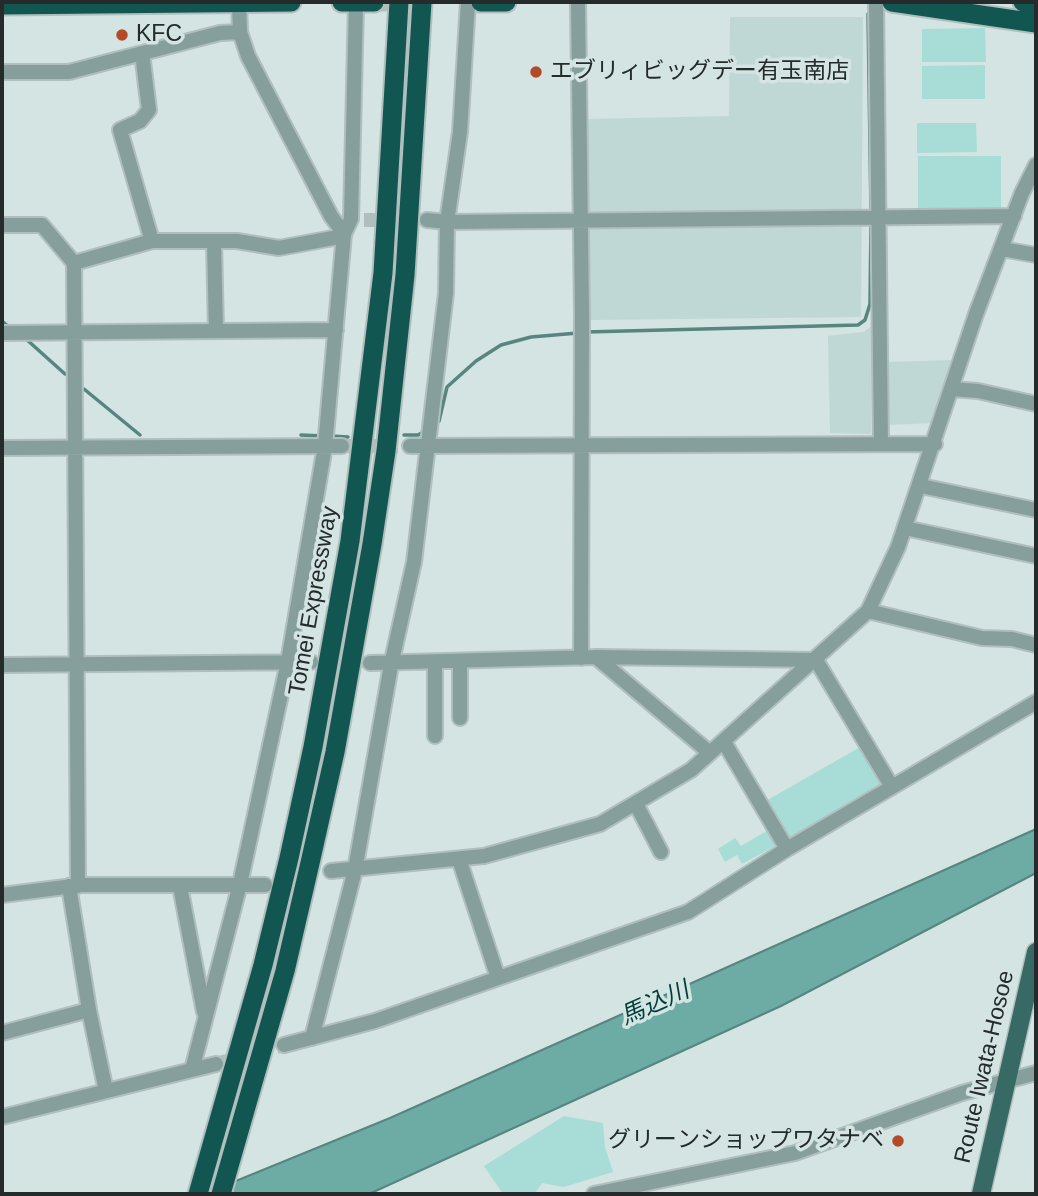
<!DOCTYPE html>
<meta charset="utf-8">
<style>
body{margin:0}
#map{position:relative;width:1038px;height:1196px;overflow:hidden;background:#d3e4e2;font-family:Helvetica,sans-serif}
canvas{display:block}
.frame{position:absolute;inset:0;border:4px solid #242b2a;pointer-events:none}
</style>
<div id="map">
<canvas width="1038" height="1196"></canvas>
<div class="frame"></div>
</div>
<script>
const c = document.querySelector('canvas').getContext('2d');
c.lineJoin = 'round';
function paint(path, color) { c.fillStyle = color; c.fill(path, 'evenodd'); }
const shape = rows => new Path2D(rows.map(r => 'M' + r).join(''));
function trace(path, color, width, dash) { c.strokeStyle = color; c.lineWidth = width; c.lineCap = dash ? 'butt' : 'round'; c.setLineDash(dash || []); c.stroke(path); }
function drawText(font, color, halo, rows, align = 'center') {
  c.font = font + ' Helvetica,"Noto Sans JP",sans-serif'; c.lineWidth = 7; c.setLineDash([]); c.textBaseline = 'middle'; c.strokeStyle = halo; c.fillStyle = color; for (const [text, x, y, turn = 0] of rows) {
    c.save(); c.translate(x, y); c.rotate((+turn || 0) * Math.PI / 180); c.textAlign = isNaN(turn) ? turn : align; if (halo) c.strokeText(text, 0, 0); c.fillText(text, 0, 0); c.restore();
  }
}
const built = shape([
 [730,17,863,17,861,317,591,320,587,119,729,116],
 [872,326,871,434,830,433,828,336,863,332],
 [954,360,933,423,887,425,886,362]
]);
const green = shape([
 [985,28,986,62,922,62,922,29],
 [985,65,985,99,922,99,922,66],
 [917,123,976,123,977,152,917,153],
 [918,156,1001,156,1001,210,918,209],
 [862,746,882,780,882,785,787,841,764,802],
 [770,829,777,845,742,864,737,855,725,862,718,849,735,838,741,846],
 [564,1116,603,1123,605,1147,613,1172,564,1187,542,1183,535,1193,503,1194,484,1166]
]);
const water = shape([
 [1036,829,1036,873,781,1006,369,1194,204,1194,390,1118,1036,829]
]);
const stream = shape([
 [868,14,871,213],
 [2,321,10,328],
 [586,332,858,325,865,320,870,304,871,221],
 [26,339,65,374],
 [84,389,140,435],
 [434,424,439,421,447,387,476,361,501,345,531,337,578,333],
 [301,435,323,436],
 [404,435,418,435,425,431],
 [331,436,348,437]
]);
const minorTunnel = shape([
 [364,220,394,220],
 [342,446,410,446],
 [216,1064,284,1045]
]);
const highwayTunnel = shape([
 [374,2,414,2]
]);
const minor = shape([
 [239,2,240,32,248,56,331,216,344,234],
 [578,2,582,314,581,658],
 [876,2,881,444],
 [142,53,149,110,140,121,120,130,152,241],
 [2,72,69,72,220,33,240,32],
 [427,220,447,222,1014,216],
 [2,225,42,225,74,263,78,886],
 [214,241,216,331],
 [1002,249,1036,255],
 [74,263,152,241,237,241,279,248,344,236],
 [2,333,336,330],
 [952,389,978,391,1036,404],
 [410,446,935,444],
 [2,448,342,446],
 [921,486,1036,510],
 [905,528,1036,556],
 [868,611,982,638,1012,639,1036,645],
 [596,657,710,753],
 [370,663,596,657,816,660,892,787],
 [435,663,435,736],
 [2,665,311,662],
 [460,718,460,662],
 [724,742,787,849],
 [636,804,661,852],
 [459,859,498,978],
 [331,871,484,856,600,824,691,770,868,611,898,547,976,314,1022,193,1036,165],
 [69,886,89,1010,106,1091],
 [180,886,204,1012],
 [2,895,81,885,265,885],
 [2,1033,89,1010],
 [312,1038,355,870,391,665,414,562,446,293,447,222,460,132,468,2],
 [284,1045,375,1021,688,912,787,849,1036,702],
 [192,1070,240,884,288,662,325,446,344,234,351,219,356,2],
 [2,1117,216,1064],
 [594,1194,795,1153,962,1093,1036,1073]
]);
const major = shape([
 [981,1194,1036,952]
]);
const highway = shape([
 [342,2,374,2],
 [481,2,506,2],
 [892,2,1036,23],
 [1023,2,1036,4],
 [2,5,291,2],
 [198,1194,263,965,289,858,313,747,350,541,383,273,399,2],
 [221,1194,285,971,310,863,335,752,372,544,386,451,405,275,422,2]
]);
const markers = [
 [122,35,7,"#b34b29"],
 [536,72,7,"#b34b29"],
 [898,1141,7,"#b34b29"]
];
const poiNames = [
 ["KFC",136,35],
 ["エブリィビッグデー有玉南店",550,72],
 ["グリーンショップワタナベ",884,1141,"right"]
];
const streetNames = [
 ["Tomei Expressway",314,601,-80],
 ["Route Iwata-Hosoe",985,1067,-77]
];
const waterNames = [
 ["馬込川",655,1004,-24]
];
paint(built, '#bfd8d5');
paint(green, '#a8ddd7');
paint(water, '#6daba5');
trace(water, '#578580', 2);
trace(stream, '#578580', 3.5);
trace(minorTunnel, '#b0bfbd', 14, [14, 7]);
trace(highwayTunnel, '#b0bfbd', 19, [19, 10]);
trace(minor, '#b0bfbd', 18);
trace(major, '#b0bfbd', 21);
trace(highway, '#b0bfbd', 23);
trace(minor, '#869f9c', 14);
trace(major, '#376965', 18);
trace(highway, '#125651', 19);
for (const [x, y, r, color] of markers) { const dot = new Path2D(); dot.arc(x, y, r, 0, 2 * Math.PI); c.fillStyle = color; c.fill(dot); trace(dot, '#d3e4e2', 2.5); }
drawText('23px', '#242b2a', '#d3e4e2', poiNames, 'left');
drawText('23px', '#242b2a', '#d3e4e2', streetNames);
drawText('italic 24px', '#003e3a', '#d3e4e2', waterNames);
</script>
